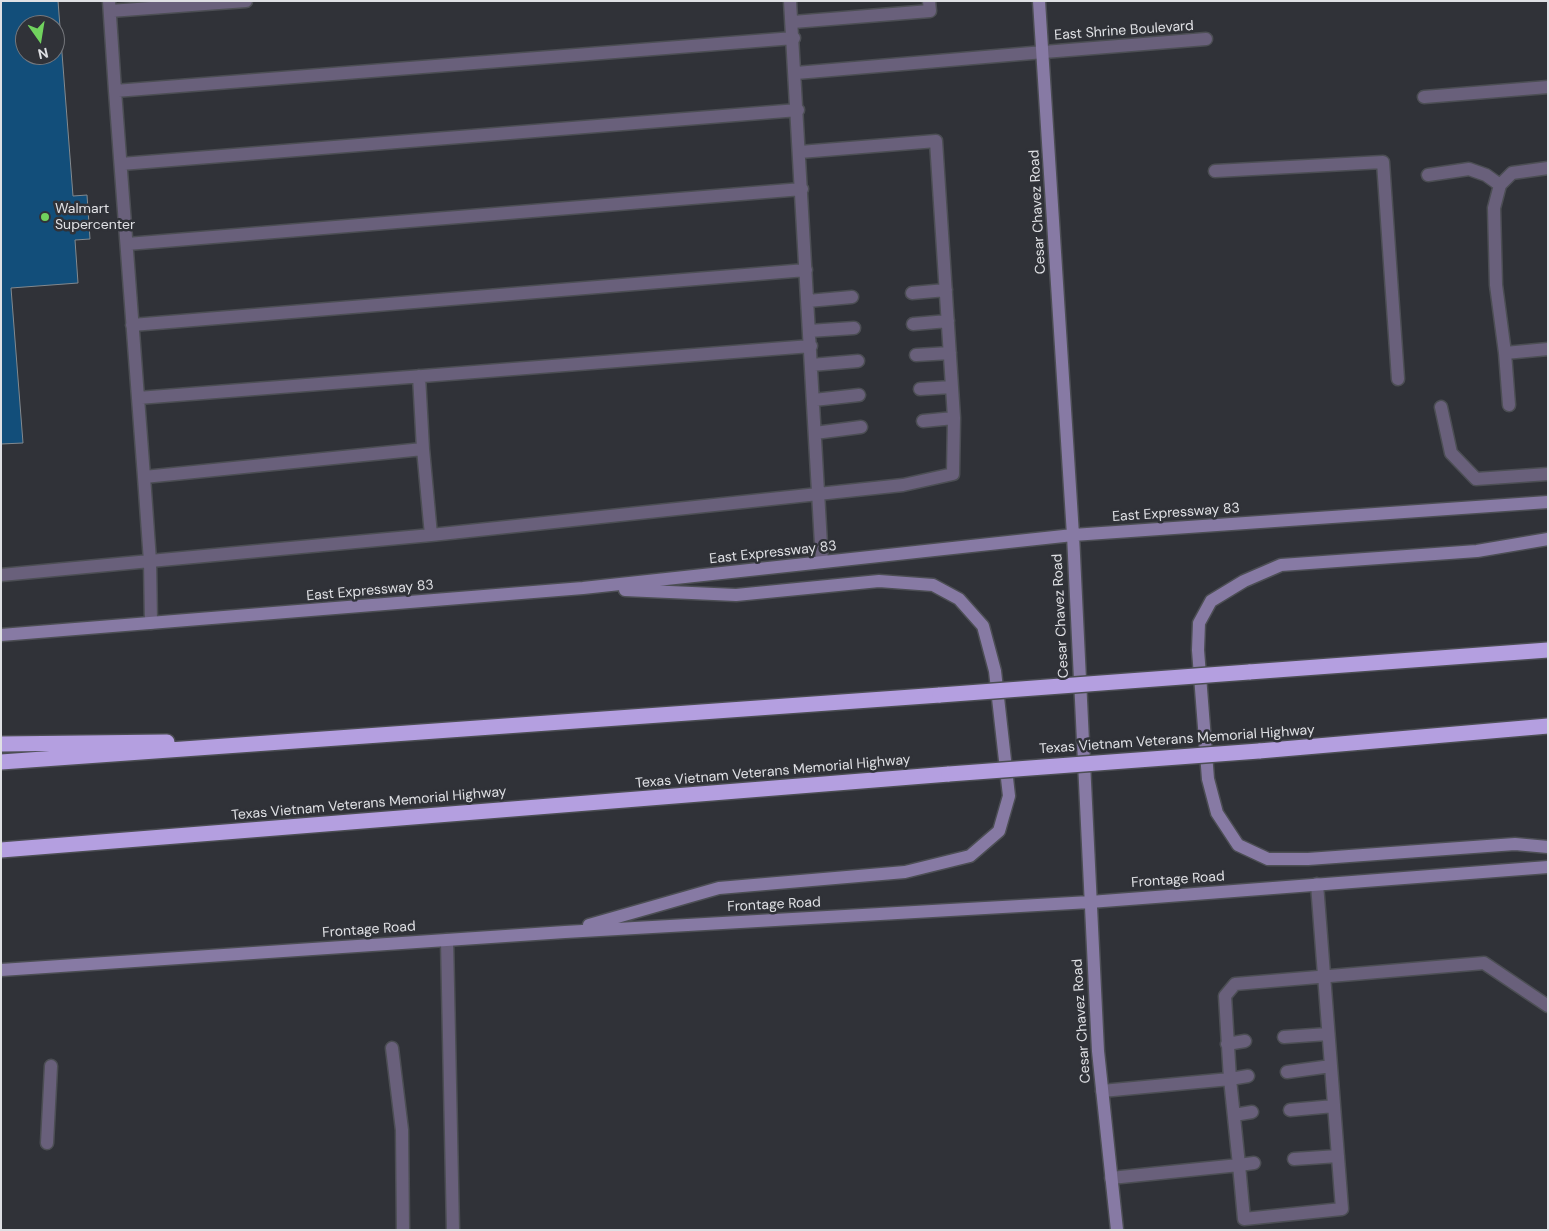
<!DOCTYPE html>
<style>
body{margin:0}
#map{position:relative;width:1549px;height:1231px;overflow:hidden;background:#303238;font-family:"DM Sans",sans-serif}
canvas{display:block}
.frame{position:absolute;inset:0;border:2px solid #dfe0e4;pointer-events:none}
.north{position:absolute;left:15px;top:15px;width:50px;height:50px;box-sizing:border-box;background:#303238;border:1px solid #76787d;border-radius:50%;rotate:167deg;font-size:14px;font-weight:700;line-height:20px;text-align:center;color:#dfe0e4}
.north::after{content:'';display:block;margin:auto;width:18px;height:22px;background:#71d35e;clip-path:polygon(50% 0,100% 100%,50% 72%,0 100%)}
</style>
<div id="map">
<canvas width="1549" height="1231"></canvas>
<div class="frame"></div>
<div class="north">N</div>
</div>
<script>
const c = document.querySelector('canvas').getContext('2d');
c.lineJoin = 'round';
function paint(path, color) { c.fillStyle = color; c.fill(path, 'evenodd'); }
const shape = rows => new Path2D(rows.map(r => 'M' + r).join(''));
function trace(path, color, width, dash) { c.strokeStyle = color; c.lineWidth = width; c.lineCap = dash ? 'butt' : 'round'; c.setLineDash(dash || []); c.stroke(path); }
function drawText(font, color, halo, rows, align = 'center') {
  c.font = font + ' "DM Sans",sans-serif'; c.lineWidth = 5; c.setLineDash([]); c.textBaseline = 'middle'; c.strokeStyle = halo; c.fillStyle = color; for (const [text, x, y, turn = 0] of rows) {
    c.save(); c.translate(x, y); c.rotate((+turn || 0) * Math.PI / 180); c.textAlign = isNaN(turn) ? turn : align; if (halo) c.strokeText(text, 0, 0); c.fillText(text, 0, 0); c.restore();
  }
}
const building = shape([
 [1,1,58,1,73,196,87,195,90,239,75,240,78,283,11,288,23,443,1,444,1,1],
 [25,25,55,25,55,55,25,55,25,25]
]);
const lane = shape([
 [109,1,115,91,138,398,144,477,150,561,431,535,423,449,144,477],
 [790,1,822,562],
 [110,11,246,1],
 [793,22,930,11,929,1],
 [796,73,1044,52],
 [115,91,794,38],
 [1424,97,1548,87],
 [121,164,798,110],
 [1215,171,1383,162,1398,379],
 [1428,175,1469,169,1486,175,1500,185],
 [127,244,802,189],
 [912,293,946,290],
 [808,301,852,297],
 [913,324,948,321],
 [132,325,806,270],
 [809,331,854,328],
 [1505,353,1548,349],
 [916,355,950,353],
 [811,365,858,361],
 [419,376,423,449],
 [920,389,951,387],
 [138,398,811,346],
 [814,400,859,395],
 [1509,405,1505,353,1496,285,1494,208,1500,185,1512,173,1548,168],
 [1441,407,1451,453,1476,479,1548,474],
 [923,421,954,418],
 [815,433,861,427],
 [431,535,903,485,953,474,954,418,936,141,800,152],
 [1,575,150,561,151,623],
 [447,940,453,1230],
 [1284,1037,1328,1034],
 [1227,1044,1245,1041],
 [392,1048,402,1130,403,1230],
 [1287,1072,1331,1066],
 [1248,1076,1230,1079,1225,996,1235,984,1484,963,1548,1006],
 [1102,1091,1230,1079,1239,1165,1254,1163],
 [1290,1110,1334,1106],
 [1234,1115,1252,1112],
 [47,1143,51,1066],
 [1294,1159,1338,1156],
 [1111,1178,1239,1165,1244,1219,1342,1209,1317,884]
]);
const street = shape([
 [1044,52,1206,39]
]);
const secondary = shape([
 [1039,1,1073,535,1098,1051,1117,1230],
 [1548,539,1477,551,1281,565,1244,581,1211,601,1199,623,1198,650,1208,779,1217,813,1238,845,1268,859,1308,859,1515,844,1548,847],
 [1,635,583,588,1073,535,1548,502],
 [589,925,719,888,905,872,970,856,999,831,1009,796,995,671,983,626,959,599,933,585,879,581,736,595,625,590],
 [1,970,565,932,1090,902,1548,867]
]);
const highway = shape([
 [1249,672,1548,650],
 [1,744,167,742],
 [1259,751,1548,726],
 [1,762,940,695],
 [1,850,949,774]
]);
const highwayBridge = shape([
 [940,695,1249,672],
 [949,774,1259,751]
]);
const markers = [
 [45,217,5,"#71d35e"]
];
const streetNames = [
 ["East Shrine Boulevard",1124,31,-4],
 ["Cesar Chavez Road",1038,212,-93],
 ["East Expressway 83",1176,513,-4],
 ["East Expressway 83",773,553,-6],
 ["East Expressway 83",370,591,-5],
 ["Cesar Chavez Road",1061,616,-93],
 ["Texas Vietnam Veterans Memorial Highway",1177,740,-4],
 ["Texas Vietnam Veterans Memorial Highway",773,772,-5],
 ["Texas Vietnam Veterans Memorial Highway",369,804,-5],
 ["Frontage Road",1178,880,-4],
 ["Frontage Road",774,905,-3],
 ["Frontage Road",369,930,-4],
 ["Cesar Chavez Road",1082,1021,-94]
];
const poiNames = [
 ["Walmart",55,209],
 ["Supercenter",55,225]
];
paint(building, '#124e7a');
trace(building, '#83898e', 1);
trace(lane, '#4c4e54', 15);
trace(street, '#4c4e54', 15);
trace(secondary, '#4c4e54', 15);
trace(highway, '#4c4e54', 18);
trace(lane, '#69607b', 12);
trace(street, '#69607b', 12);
trace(secondary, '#877aa4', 12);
trace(highway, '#b49fe0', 15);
trace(highwayBridge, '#4c4e54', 18, []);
trace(highwayBridge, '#b49fe0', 15);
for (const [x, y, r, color] of markers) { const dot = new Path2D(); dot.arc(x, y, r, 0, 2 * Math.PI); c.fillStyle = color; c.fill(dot); trace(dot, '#303238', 2); }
drawText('14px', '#dfe0e4', '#303238', streetNames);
drawText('14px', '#dfe0e4', '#303238', poiNames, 'left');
</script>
